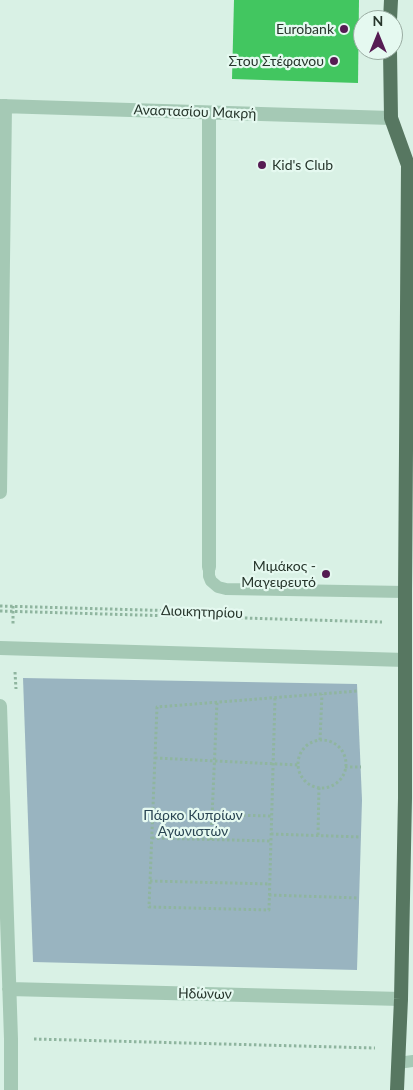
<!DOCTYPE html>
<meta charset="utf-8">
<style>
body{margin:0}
#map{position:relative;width:413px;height:1090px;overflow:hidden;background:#d9f1e5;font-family:Lato,sans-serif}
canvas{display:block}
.north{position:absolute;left:353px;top:10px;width:50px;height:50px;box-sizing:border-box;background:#e5f9f0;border:1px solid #99aba1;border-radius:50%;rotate:0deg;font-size:14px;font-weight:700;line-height:20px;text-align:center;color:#26352b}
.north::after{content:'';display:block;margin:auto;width:18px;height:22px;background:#561c53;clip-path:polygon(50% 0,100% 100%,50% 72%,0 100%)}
</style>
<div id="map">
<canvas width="413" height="1090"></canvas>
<div class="north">N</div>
</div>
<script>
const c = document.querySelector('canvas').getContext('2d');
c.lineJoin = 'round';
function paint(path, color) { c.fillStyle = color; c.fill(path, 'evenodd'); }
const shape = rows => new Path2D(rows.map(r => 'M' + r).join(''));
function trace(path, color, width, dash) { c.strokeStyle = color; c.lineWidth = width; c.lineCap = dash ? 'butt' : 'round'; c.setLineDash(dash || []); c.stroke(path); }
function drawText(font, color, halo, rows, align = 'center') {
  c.font = font + ' Lato,sans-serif'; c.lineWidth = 4.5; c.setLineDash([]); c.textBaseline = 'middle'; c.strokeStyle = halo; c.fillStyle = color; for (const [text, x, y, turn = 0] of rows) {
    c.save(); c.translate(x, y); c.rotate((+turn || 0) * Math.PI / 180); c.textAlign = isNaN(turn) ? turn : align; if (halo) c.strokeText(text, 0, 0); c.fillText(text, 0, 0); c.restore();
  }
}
const green = shape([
 [23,678,357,684,362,800,357,970,33,962]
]);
const building = shape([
 [234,0,359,0,358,83,232,79]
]);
const path = shape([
 [0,606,217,612],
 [13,606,13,626],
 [0,611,382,622],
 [15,672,16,689],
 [275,698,269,910,149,907,157,707,358,691],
 [320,740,322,694],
 '298 764a24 24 0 1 1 48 0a24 24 0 1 1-48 0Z',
 [155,758,298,765],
 [345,767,361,767],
 [153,813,272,816],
 [271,834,361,837],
 [318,835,319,787],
 [152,838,271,841],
 [211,840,217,702],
 [150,881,270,884],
 [269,895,359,898],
 [34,1039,375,1048]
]);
const service = shape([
 [209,567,209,576,211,581,218,587,226,589,405,592],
 [398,1063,413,1061]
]);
const minor = shape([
 [0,106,391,118],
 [209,113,209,567],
 [0,492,5,106],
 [0,648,405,660],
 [0,706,11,1039,11,1090],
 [9,989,401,999]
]);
const primary = shape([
 [390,20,391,0],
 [390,50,391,118,408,165,405,592,405,798,401,999,397,1090]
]);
const markers = [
 [344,29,5,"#561c53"],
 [334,61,5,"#561c53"],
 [262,165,5,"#561c53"],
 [326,574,5,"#561c53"]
];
const poiNames = [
 ["Eurobank",334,29],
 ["Στου Στέφανου",324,61],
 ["Kid's Club",272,165,"left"],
 ["Μιμάκος -",316,566],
 ["Μαγειρευτό",316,582]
];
const streetNames = [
 ["Αναστασίου Μακρή",195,112,2],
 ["Διοικητηρίου",202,612,2],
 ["Ηδώνων",205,994,1]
];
const parkNames = [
 ["Πάρκο Κυπρίων",193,815],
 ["Αγωνιστών",193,831]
];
paint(green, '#99b4c0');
paint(building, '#42c660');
trace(path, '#8fb59f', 3, [2.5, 2.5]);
trace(service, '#a5c9b5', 12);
trace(minor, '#a5c9b5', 14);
trace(primary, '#577761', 14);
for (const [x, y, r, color] of markers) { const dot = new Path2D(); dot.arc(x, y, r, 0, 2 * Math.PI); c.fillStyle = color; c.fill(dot); trace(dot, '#e5f9f0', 2); }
drawText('14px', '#26352b', '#e5f9f0', poiNames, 'right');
drawText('14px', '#26352b', '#e5f9f0', streetNames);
drawText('14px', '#2a4553', '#e5f9f0', parkNames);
</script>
